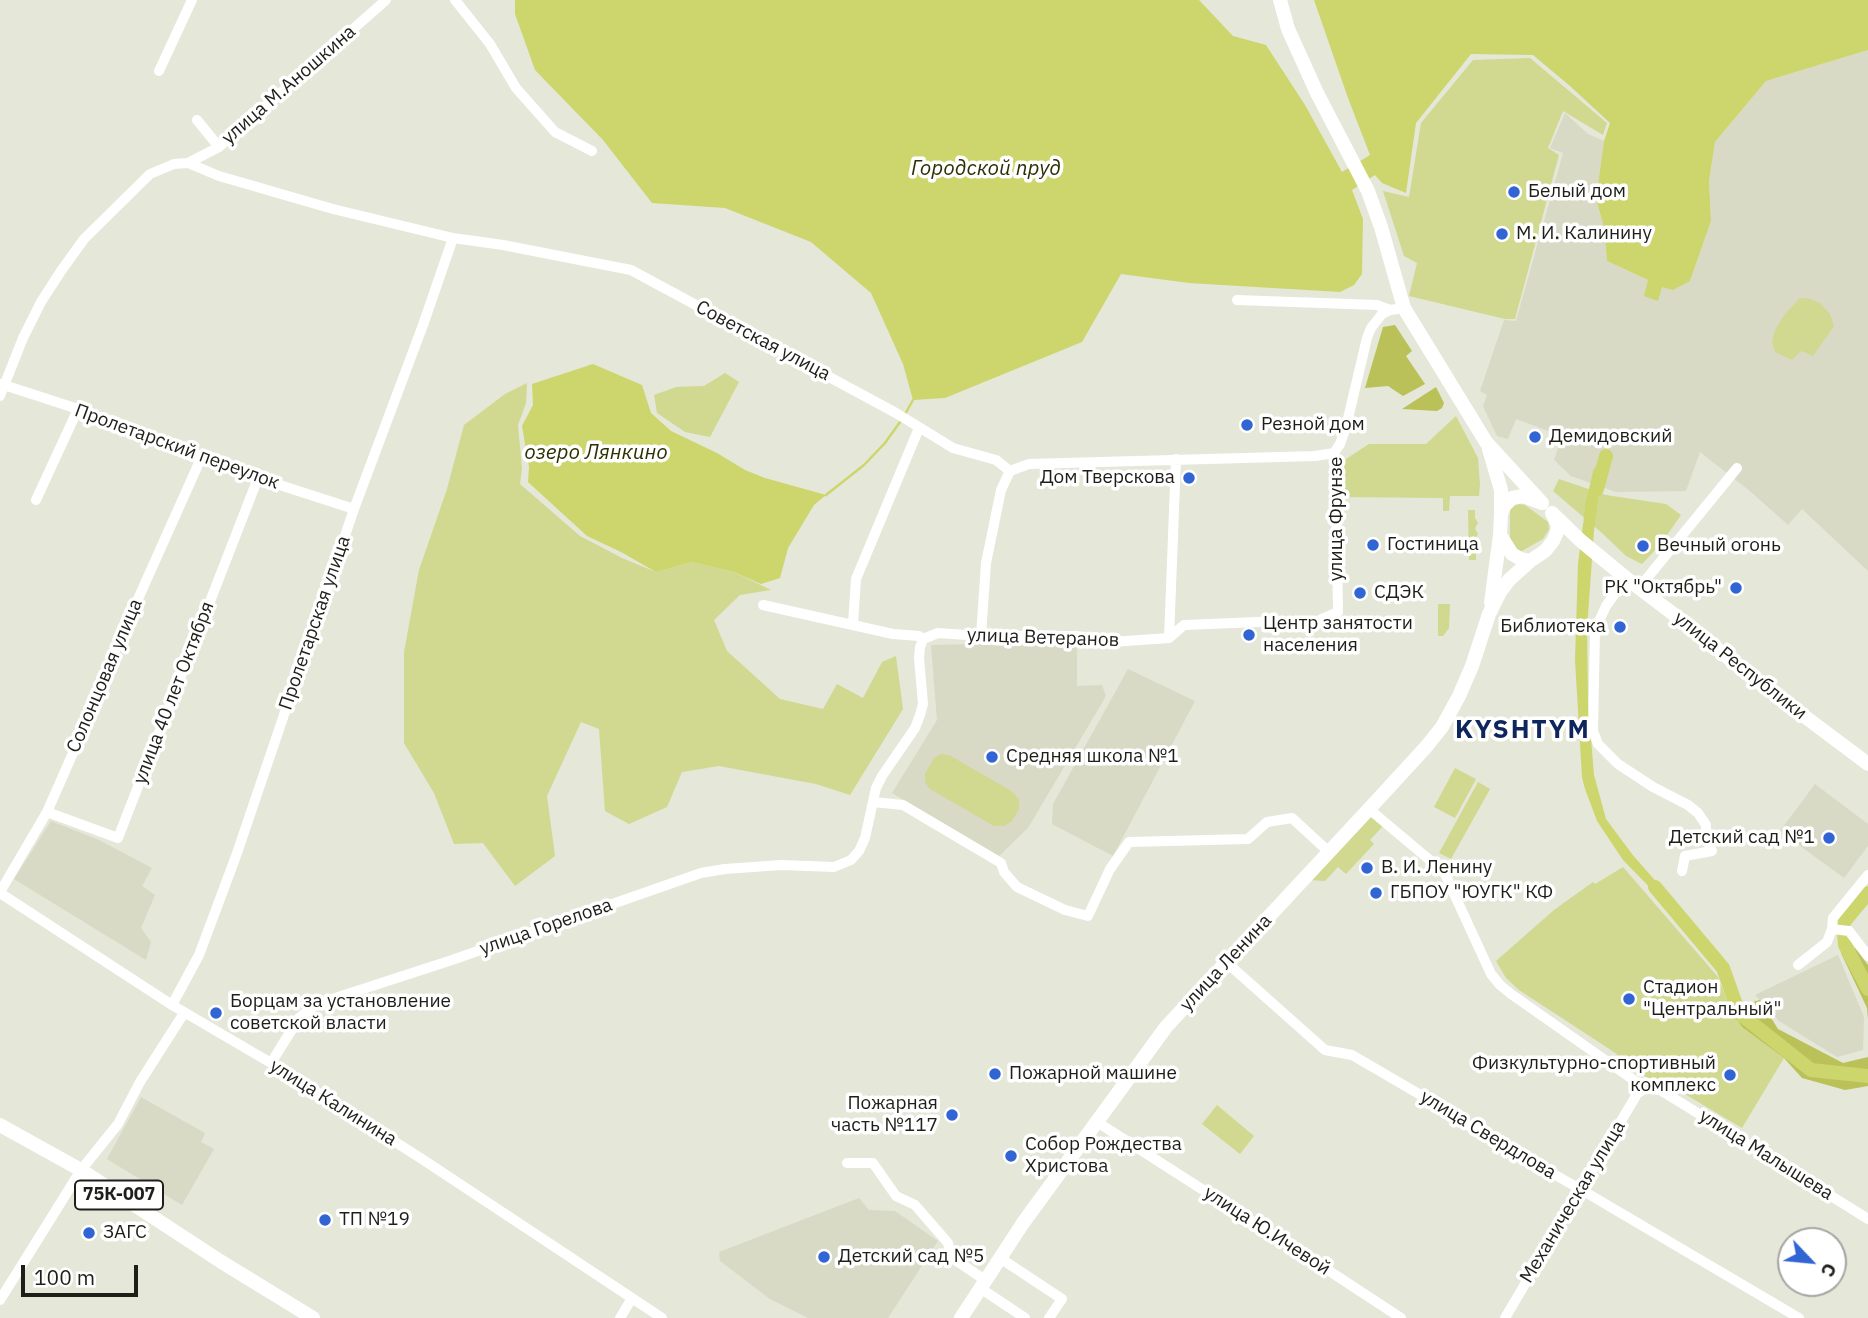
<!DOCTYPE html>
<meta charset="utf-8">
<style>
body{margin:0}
#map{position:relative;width:1868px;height:1318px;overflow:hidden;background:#e5e7d8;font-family:"IBM Plex Sans",sans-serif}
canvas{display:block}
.north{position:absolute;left:1777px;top:1227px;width:70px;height:70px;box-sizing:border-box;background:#fff;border:2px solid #a5a5a3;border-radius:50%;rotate:116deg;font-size:19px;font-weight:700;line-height:28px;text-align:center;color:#1f1f1a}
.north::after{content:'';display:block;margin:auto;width:24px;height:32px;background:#3165d4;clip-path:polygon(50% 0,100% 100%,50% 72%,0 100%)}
.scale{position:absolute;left:21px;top:1265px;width:117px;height:32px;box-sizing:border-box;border:4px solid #1f1f1a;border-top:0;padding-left:9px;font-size:21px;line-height:24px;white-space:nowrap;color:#1f1f1a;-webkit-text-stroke:5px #fff;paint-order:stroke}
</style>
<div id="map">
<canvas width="1868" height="1318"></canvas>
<div class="north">С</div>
<div class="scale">100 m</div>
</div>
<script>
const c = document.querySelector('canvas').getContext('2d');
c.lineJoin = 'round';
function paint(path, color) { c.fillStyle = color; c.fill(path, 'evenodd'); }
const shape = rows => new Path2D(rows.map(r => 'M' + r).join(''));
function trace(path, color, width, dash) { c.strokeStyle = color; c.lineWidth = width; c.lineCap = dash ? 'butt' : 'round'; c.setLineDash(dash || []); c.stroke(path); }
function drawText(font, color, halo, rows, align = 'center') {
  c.font = font + ' "IBM Plex Sans",sans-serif'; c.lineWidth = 7; c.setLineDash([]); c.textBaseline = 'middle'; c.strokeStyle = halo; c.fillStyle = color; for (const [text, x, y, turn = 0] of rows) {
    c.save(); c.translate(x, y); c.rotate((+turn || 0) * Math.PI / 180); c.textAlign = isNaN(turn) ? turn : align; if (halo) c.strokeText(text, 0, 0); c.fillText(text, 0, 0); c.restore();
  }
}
const built = shape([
 [1868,50,1868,571,1802,509,1788,525,1751,492,1700,452,1686,491,1616,492,1571,476,1554,460,1562,436,1516,419,1508,439,1497,436,1483,406,1487,395,1480,391,1504,320,1516,321,1563,153,1550,148,1565,113,1588,134,1604,141,1596,199,1604,227,1607,261,1662,287,1690,281,1711,221,1709,181,1715,142,1766,81],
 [1077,642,1077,686,1102,685,1106,696,1028,828,999,856,892,793,937,720,931,645],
 [1128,669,1195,701,1113,856,1052,824,1053,804],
 [1815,784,1868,824,1868,846,1844,878,1780,831],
 [51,821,99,840,152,868,142,886,155,895,141,928,151,942,146,960,14,879],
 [1838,955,1864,1017,1863,1050,1837,1057,1779,1021,1755,995],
 [141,1097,205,1133,201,1142,214,1149,182,1205,107,1159],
 [859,1198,869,1210,895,1211,938,1241,888,1318,808,1318,770,1299,720,1261,719,1252]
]);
const green = shape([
 [1530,58,1607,123,1603,135,1563,111,1548,148,1559,155,1515,319,1505,319,1409,296,1417,263,1404,256,1383,191,1409,197,1421,123,1473,60],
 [1800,298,1811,299,1820,303,1830,314,1834,326,1813,356,1801,351,1792,360,1775,352,1772,341,1775,330,1785,314],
 [725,373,739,382,710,437,685,432,657,413,654,395,676,387,704,386],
 [527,383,526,403,518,425,522,468,520,484,580,536,622,558,656,572,692,562,734,572,771,590,740,595,714,620,727,651,780,699,823,709,837,684,863,698,882,662,896,656,903,709,850,795,816,784,719,766,682,772,667,807,629,824,605,811,599,729,581,722,547,796,555,856,515,886,483,843,454,844,434,793,404,743,404,652,419,570,447,489,464,425,505,394],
 [1456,416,1478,458,1480,485,1479,496,1450,496,1449,511,1443,511,1443,498,1340,497,1340,459,1346,459,1369,444,1426,444],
 [1559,479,1606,495,1666,504,1681,515,1660,545,1642,564,1626,556,1602,533,1553,491],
 [1519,504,1525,505,1548,522,1549,529,1543,539,1520,552,1510,545,1510,510,1513,506],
 [1468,510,1475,510,1475,518,1478,523,1475,528,1478,534,1475,539,1478,546,1476,552,1476,560,1469,560],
 [1438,604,1450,604,1449,628,1443,636,1438,636],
 [941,754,949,755,1013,792,1019,800,1019,809,1012,821,1004,826,994,826,930,789,925,782,925,774,934,758],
 [1455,768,1476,779,1455,818,1434,807],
 [1478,782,1490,789,1451,859,1439,853],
 [1374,817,1384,825,1370,840,1374,844,1346,874,1338,867,1325,881,1309,880,1368,818],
 [1623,867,1718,977,1730,1008,1742,1027,1784,1058,1742,1128,1663,1081,1651,1080,1620,1061,1617,1054,1519,990,1506,978,1496,961,1554,910,1593,882,1595,884],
 [1217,1105,1254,1136,1240,1154,1202,1124]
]);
const forest = shape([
 [1395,325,1412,351,1406,356,1425,384,1403,396,1388,386,1365,388,1383,327],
 [1436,387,1444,403,1442,408,1437,411,1402,409],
 [1855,948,1868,965,1868,1019,1867,1008,1841,953],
 [1760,1000,1778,1029,1843,1063,1868,1057,1868,1086,1845,1090,1802,1078,1784,1058,1742,1027,1730,1008]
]);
const water = shape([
 [515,0,1199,0,1233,36,1266,45,1305,105,1342,172,1370,155,1348,98,1314,0,1868,0,1868,50,1766,81,1715,142,1709,181,1711,221,1690,281,1673,290,1662,287,1658,301,1644,296,1648,280,1607,261,1604,227,1596,199,1604,141,1610,123,1570,86,1533,55,1471,54,1416,123,1406,193,1382,183,1375,175,1352,190,1363,219,1362,274,1354,285,1340,292,1189,283,1121,274,1082,342,945,398,913,400,903,364,871,293,811,242,725,208,652,203,603,140,535,70,515,14],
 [593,364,642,385,651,413,671,431,717,453,745,470,765,478,826,495,814,505,788,548,780,578,761,584,734,572,692,562,656,572,621,552,587,536,528,482,529,467,522,426,533,405,532,384],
 [1594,468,1605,472,1598,498,1594,531,1587,629,1588,703,1594,775,1606,819,1632,854,1672,900,1665,903,1623,860,1597,821,1585,789,1582,777,1575,660,1578,564,1586,501]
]);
const stream = shape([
 [904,416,913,400],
 [826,495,864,465,885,443,900,422]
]);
const river = shape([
 [1597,489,1606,456],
 [1655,887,1723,968,1739,1013,1811,1070,1868,1076],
 [1868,893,1843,923,1845,945,1868,989]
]);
const minor = shape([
 [455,0,490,44,516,88,555,132,592,151],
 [159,71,192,0],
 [197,120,219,147],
 [188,163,219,176,333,209,453,238,503,245,631,270,896,413,953,448,996,460,1010,471],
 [1237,300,1377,305,1390,310],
 [1,384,78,409,258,478,354,509],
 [0,396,23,338,41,302,61,271,84,239,150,174,174,164,188,163,219,147,386,0],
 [1010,471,1029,464,1315,456,1334,453],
 [36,500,78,409],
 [1626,578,1606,606,1595,630,1593,731,1598,744,1618,764,1653,787,1688,805,1698,813,1706,825,1706,837,1712,851,1685,856,1682,871],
 [1639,588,1737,468],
 [763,605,893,634,919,636,923,639,938,633,981,636,1077,636,1097,643,1169,638,1184,625,1282,621],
 [1321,619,1338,612,1336,498,1334,453,1340,444,1346,427,1367,338,1371,328,1382,314,1390,310,1404,308],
 [853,624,856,579,919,428],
 [981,636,986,563,1001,490,1010,471],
 [1169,638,1176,459],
 [873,802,903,805,1001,863,1004,872,1017,887,1065,910,1088,916,1110,869,1129,842,1248,839,1267,822,1292,818,1329,852],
 [1369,809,1444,872,1491,974,1500,985,1511,994,1645,1088,1660,1090,1683,1104,1868,1219],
 [47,812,118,838,258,478],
 [0,892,47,812,88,719,112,657,202,456],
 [0,893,172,1005,271,1063,422,1159,662,1318],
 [1832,929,1849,931,1868,956],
 [1226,962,1325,1050,1352,1055,1419,1094,1469,1126,1580,1189,1799,1318],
 [1798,965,1827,942,1832,929,1833,918,1868,875],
 [172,1005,199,955,236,856,354,509,423,325,453,238],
 [271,1063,299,1018,314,1006,329,1000,452,960,701,873,725,869,781,865,834,867,851,860,859,851,865,838,876,788,882,776,915,728,920,715,923,704,919,658,920,647,923,639],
 [1097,1122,1314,1261,1401,1318],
 [847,1163,873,1163,896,1196,915,1205,948,1243,951,1257,985,1280],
 [1000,1258,1062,1299,1049,1318],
 [980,1288,1025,1318],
 [0,1300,81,1170,118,1124,140,1082,184,1013],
 [620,1318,632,1298],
 [1505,1318,1637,1094,1645,1088]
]);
const major = shape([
 [1280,0,1288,29,1317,93,1368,191,1381,227,1404,308,1486,442,1542,503],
 [1489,449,1501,490,1501,511],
 [1552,513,1581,541,1626,578,1676,616,1752,677,1868,764],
 [1500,535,1512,554,1521,559,1530,561,1545,551,1553,541,1557,532,1558,525,1553,515],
 [1491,603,1500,535,1501,514,1505,505,1512,498,1523,496,1539,502],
 [0,1125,81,1170,220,1261,313,1318],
 [961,1318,1023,1223,1166,1027,1369,809,1426,747,1442,727,1459,696,1472,666,1489,614,1500,592,1509,580,1530,561]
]);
const markers = [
 [1514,192,7,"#3165d4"],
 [1502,234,7,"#3165d4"],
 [1247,425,7,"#3165d4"],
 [1535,437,7,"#3165d4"],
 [1189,478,7,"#3165d4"],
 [1373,545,7,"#3165d4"],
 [1643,546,7,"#3165d4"],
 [1736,588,7,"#3165d4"],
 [1360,593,7,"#3165d4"],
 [1620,627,7,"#3165d4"],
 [1249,635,7,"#3165d4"],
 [992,757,7,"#3165d4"],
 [1829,838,7,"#3165d4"],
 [1367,868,7,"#3165d4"],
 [1376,893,7,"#3165d4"],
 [1629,999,7,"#3165d4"],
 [216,1013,7,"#3165d4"],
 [995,1074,7,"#3165d4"],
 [1730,1075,7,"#3165d4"],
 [952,1115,7,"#3165d4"],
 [1011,1156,7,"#3165d4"],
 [325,1220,7,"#3165d4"],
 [89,1233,7,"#3165d4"],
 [824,1257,7,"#3165d4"]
];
const shields = [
 [119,1195,88]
];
const shieldNames = [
 ["75К-007",119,1195]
];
const streetNames = [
 ["улица М.Аношкина",289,85,-41],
 ["Советская улица",763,341,28],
 ["Пролетарский переулок",177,447,20],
 ["улица Фрунзе",1337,519,-90],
 ["Пролетарская улица",315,623,-71],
 ["улица Ветеранов",1043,638,2],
 ["улица Республики",1740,666,38],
 ["Солонцовая улица",105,676,-67],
 ["улица 40 лет Октября",174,693,-69],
 ["улица Горелова",546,927,-19],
 ["улица Ленина",1226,963,-47],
 ["улица Калинина",333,1103,32],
 ["улица Свердлова",1488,1135,31],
 ["улица Малышева",1766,1155,32],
 ["Механическая улица",1573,1202,-59],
 ["улица Ю.Ичевой",1267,1231,33]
];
const poiNames = [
 ["Белый дом",1528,192],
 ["М. И. Калинину",1516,234],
 ["Резной дом",1261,425],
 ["Демидовский",1549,437],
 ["Дом Тверскова",1175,478,"right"],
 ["Гостиница",1387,545],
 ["Вечный огонь",1657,546],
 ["РК \"Октябрь\"",1722,588,"right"],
 ["СДЭК",1374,593],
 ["Центр занятости",1263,624],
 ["населения",1263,646],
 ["Библиотека",1606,627,"right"],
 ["Средняя школа №1",1006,757],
 ["Детский сад №1",1815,838,"right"],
 ["В. И. Ленину",1381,868],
 ["ГБПОУ \"ЮУГК\" КФ",1390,893],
 ["Стадион",1643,988],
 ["\"Центральный\"",1643,1010],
 ["Борцам за установление",230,1002],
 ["советской власти",230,1024],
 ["Физкультурно-спортивный",1716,1064,"right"],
 ["комплекс",1716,1086,"right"],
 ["Пожарной машине",1009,1074],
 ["Пожарная",938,1104,"right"],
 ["часть №117",938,1126,"right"],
 ["Собор Рождества",1025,1145],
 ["Христова",1025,1167],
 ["ТП №19",339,1220],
 ["ЗАГС",103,1233],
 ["Детский сад №5",838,1257]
];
const waterNames = [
 ["Городской пруд",986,169],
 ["озеро Лянкино",596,453]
];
const districtNames = [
 ["KYSHTYM",1523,730]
];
paint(built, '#d8dac5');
paint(green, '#d1d88f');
paint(forest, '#b9c158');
paint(water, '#cdd56d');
trace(stream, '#cdd56d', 2.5);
trace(river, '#cdd56d', 14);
trace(minor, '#fff', 10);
trace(major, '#fff', 14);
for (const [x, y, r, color] of markers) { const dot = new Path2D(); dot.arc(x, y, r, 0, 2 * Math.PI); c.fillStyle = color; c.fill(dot); trace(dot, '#fff', 2.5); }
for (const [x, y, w] of shields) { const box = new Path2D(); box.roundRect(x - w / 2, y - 14.5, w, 29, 5); c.fillStyle = '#fff'; c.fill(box); trace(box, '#1f1f1a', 2); }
drawText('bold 18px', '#1f1f1a', null, shieldNames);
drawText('19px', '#1f1f1a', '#fff', streetNames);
drawText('19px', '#1f1f1a', '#fff', poiNames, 'left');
drawText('italic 21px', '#2d3002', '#fff', waterNames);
c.letterSpacing = '2px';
drawText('bold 26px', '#0d265b', '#fff', districtNames);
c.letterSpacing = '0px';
</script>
